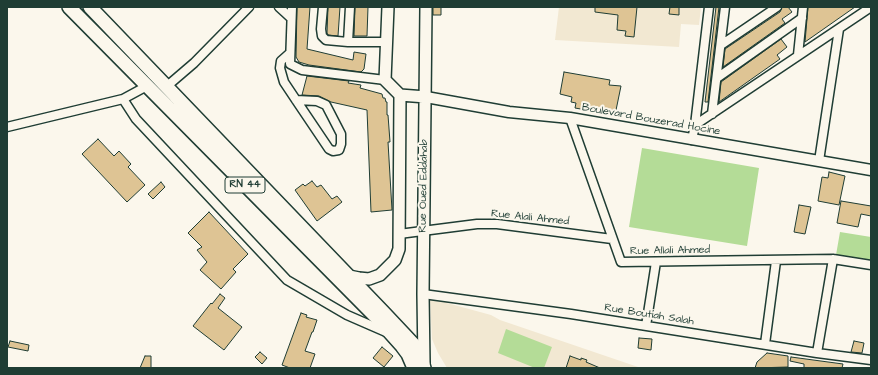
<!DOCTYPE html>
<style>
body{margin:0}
#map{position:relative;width:878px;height:375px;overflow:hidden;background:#fbf7ec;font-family:"Architects Daughter",sans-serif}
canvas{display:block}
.frame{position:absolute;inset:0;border:8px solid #1f3d34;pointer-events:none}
</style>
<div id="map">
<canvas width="878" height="375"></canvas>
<div class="frame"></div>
</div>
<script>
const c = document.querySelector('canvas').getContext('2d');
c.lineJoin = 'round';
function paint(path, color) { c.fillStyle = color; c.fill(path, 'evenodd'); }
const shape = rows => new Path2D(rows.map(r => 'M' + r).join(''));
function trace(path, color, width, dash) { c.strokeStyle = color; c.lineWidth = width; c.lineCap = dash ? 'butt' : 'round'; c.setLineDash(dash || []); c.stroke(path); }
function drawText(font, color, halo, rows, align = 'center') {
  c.font = font + ' "Architects Daughter",sans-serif'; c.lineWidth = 4; c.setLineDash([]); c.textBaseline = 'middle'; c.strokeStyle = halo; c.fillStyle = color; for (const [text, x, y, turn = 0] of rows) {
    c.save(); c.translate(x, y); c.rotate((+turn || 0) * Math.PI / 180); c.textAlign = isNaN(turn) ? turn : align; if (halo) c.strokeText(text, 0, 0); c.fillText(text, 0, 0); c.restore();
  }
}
const built = shape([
 [559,7,701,7,699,25,681,24,679,47,555,40],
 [448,298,447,303,491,315,500,320,641,368,447,368,438,353,432,339,430,299]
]);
const green = shape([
 [642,148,759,168,747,246,629,227],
 [840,232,871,237,871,262,836,255],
 [506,329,552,347,544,368,535,368,498,353]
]);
const building = shape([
 [297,7,310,7,307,49,353,60,354,52,366,54,364,69,361,72,309,65,299,62,296,57,297,7],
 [328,7,340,7,338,36,328,35,327,33,328,7],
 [355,7,368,7,367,36,354,36,355,7],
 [433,7,441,7,441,15,433,15,433,7],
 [595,7,637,7,634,37,625,36,626,31,617,30,618,15,595,12,595,7],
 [670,7,679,7,679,15,669,14,670,7],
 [716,7,719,7,708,102,705,102,716,7],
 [782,7,788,7,792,12,782,19,785,23,723,67,725,49,780,12,782,7],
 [808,7,855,7,805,42,808,7],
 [781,39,787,47,777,55,780,59,719,102,721,82,781,39],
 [564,72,610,80,609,85,621,86,615,115,575,108,576,103,571,102,572,97,560,94,564,72],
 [307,76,349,81,348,83,361,85,360,88,382,94,383,98,385,98,386,102,387,102,387,115,388,115,390,142,388,142,392,210,371,212,367,110,331,102,319,96,302,95,307,76],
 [98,139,114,156,119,151,131,164,128,167,145,185,127,202,82,154,98,139],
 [829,172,845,176,839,205,818,201,822,177,828,178,829,172],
 [312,181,317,187,321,185,332,199,337,196,342,202,317,221,295,190,303,184,305,186,312,181],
 [161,182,165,187,153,199,148,194,161,182],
 [841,201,871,206,871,216,861,214,858,227,837,223,841,201],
 [799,205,811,207,805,234,794,232,799,205],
 [209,212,248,254,233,269,236,272,221,289,200,270,207,262,197,250,202,247,188,233,209,212],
 [220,294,225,298,218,308,242,327,224,350,193,326,211,303,212,304,220,294],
 [301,313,307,315,306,317,317,320,313,332,312,332,305,351,315,354,310,368,290,368,282,365,301,313],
 [639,338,652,339,651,350,638,348,639,338],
 [10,341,29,345,28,351,8,347,10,341],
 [854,341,864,343,862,353,851,352,854,341],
 [382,347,393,356,384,367,373,358,382,347],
 [260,352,267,358,262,364,255,357,260,352],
 [767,353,788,356,788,367,755,368,757,362,767,353],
 [145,356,151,356,151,368,140,368,145,356],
 [570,356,581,360,581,358,587,360,586,362,600,368,566,368,570,356],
 [791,357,843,364,842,368,804,368,804,364,790,361,791,357]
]);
const minor = shape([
 [279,7,291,18],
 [292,7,290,64,302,70,385,80],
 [323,7,321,29,322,36,326,40,348,42,387,42],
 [348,42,350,7],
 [721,45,777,7],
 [290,53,281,61,280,68,284,82,296,100,329,149,333,151,339,150,341,144,341,134,326,105,317,101,296,100],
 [798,55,803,7],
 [717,78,802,18],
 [166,87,194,63,249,7],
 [123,99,136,119,287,280,347,315,386,332],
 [712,114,725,7],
 [570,118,621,262,833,259,871,265],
 [695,125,709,7],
 [7,127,123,99,147,86],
 [692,140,695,125,871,7],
 [819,161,839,29],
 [399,234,477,224,497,224,612,239],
 [423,294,571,314,817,353,871,360],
 [646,326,656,262],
 [765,344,776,261],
 [817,353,833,259]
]);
const tertiary = shape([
 [426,97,509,112,570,118,871,170]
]);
const secondary = shape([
 [400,95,426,97],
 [349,276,359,278,369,279,380,275,395,260,399,249,400,95,385,80,388,7],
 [424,363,423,294,426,7]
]);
const trunk = shape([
 [69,7,376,317,402,346,408,354,414,368],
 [90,7,384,313,415,346,420,355,424,368]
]);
const shields = [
 [245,185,40]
];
const shieldNames = [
 ["RN 44",245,185]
];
const streetNames = [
 ["Boulevard Bouzerad Hocine",651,120,10],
 ["Rue Oued Eddahab",424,186,-89],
 ["Rue Alali Ahmed",530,218,6],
 ["Rue Allali Ahmed",670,251,-1],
 ["Rue Boutiah Salah",649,315,9]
];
paint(built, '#f2e8d2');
paint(green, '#b4dc97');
paint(building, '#dec494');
trace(building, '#1f3d34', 1);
trace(minor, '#1f3d34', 11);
trace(tertiary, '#1f3d34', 13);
trace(secondary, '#1f3d34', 14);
trace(trunk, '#1f3d34', 16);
trace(minor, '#fbf7ec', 8);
trace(tertiary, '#fbf7ec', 10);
trace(secondary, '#fbf7ec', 11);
trace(trunk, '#fbf7ec', 13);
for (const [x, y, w] of shields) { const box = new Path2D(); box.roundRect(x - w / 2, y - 8, w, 16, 3); c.fillStyle = '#fbf7ec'; c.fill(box); trace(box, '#1f3d34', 1); }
drawText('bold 10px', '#1f3d34', null, shieldNames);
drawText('11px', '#1f3d34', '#fbf7ec', streetNames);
</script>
